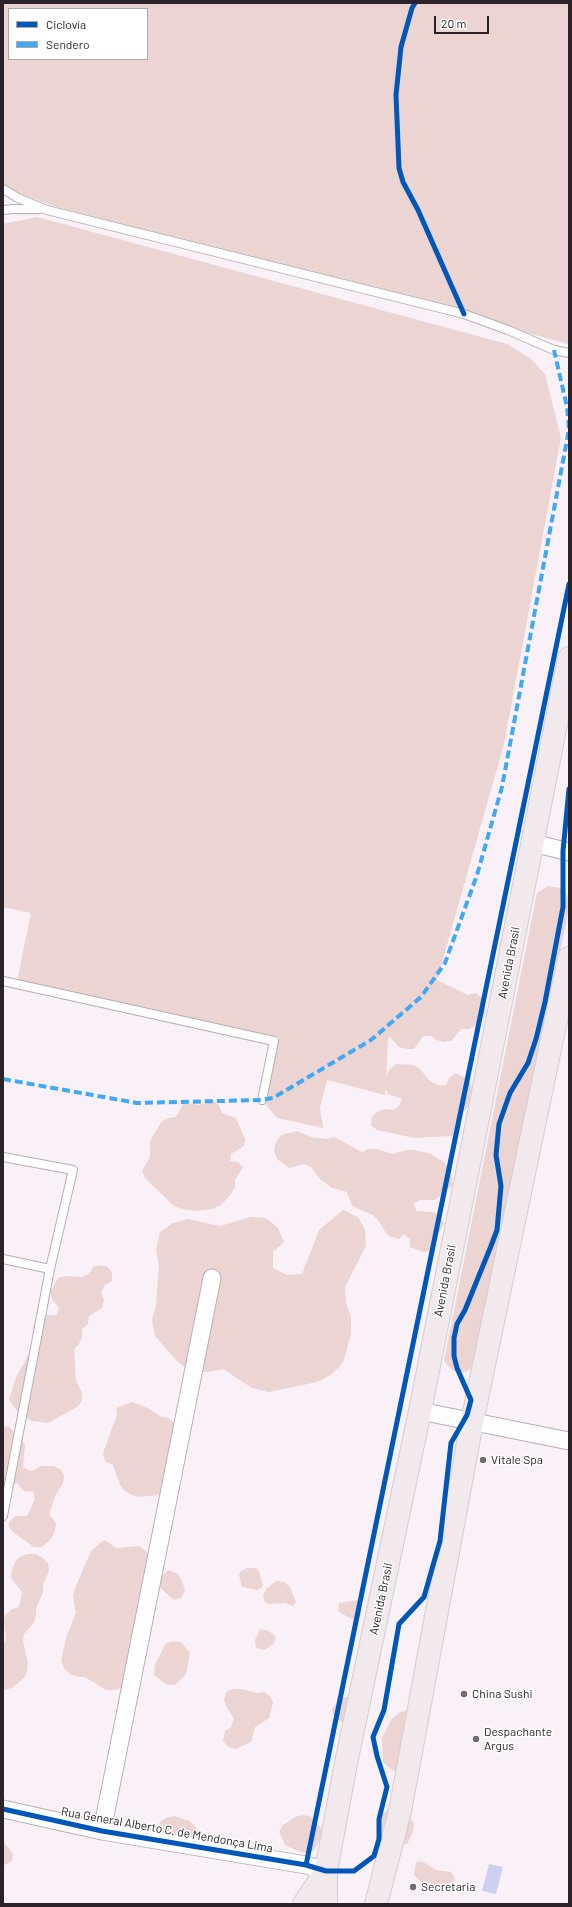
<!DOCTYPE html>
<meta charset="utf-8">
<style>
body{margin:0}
#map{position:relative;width:572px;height:1907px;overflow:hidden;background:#faf0f7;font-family:Barlow,sans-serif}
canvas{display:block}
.frame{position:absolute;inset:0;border:4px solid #2c232a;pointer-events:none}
.legend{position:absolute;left:8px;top:8px;width:140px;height:52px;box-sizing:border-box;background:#fff;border:1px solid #aba7aa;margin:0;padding:5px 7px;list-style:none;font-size:12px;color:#2c232a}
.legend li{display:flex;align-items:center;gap:8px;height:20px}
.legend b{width:20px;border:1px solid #aba7aa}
.scale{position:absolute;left:434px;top:16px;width:55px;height:18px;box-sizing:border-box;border:2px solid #2c232a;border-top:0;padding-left:5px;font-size:12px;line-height:14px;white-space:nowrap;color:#2c232a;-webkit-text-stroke:3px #fff;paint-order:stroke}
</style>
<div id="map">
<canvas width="572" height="1907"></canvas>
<div class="frame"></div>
<ul class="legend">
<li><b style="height:5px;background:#0057b8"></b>Ciclovía</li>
<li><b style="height:5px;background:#3fa9f5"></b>Sendero</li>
</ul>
<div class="scale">20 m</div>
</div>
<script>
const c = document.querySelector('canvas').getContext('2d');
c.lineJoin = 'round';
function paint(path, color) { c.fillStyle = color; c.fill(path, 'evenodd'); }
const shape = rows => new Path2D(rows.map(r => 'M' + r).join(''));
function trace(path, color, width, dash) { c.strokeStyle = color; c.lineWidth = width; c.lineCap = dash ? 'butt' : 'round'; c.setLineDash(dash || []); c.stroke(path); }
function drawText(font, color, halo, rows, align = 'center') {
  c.font = font + ' Barlow,sans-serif'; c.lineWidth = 3; c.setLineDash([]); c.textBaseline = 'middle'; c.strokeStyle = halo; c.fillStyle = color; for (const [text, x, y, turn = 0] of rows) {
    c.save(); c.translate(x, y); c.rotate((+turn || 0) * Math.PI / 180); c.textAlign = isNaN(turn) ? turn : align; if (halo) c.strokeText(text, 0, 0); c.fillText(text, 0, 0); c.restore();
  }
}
const green = shape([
 [3,3,569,3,569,344,56,207,10,190,3,182],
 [9,9,147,9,147,59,9,59],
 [37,217,507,344,530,358,545,374,561,438,504,744,437,980,468,995,476,993,482,998,486,1013,482,1020,477,1025,469,1029,461,1029,451,1041,444,1042,436,1040,431,1036,423,1036,414,1049,406,1049,399,1047,390,1037,388,1039,386,1077,390,1069,396,1064,413,1065,420,1069,430,1081,438,1085,446,1085,449,1078,455,1073,469,1080,474,1094,471,1102,457,1121,456,1130,452,1136,414,1138,377,1130,371,1125,372,1117,377,1112,385,1109,393,1110,399,1106,402,1099,388,1094,386,1090,385,1095,327,1080,320,1108,323,1128,277,1118,262,1100,279,1037,16,986,31,913,3,907,3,224],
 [548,886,561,888,567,895,569,908,477,1364,466,1372,457,1372,452,1370,444,1361,537,893],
 [213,1101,219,1105,222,1113,236,1118,245,1139,244,1146,231,1154,230,1161,238,1162,243,1167,235,1180,235,1187,231,1194,221,1205,213,1209,198,1211,182,1209,174,1206,145,1178,142,1171,150,1157,150,1141,162,1121,169,1118,176,1117,184,1102,199,1105],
 [297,1131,311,1137,327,1139,334,1137,362,1152,369,1149,377,1149,392,1154,407,1150,415,1150,431,1154,445,1163,452,1177,453,1185,435,1200,420,1200,413,1204,417,1211,434,1212,440,1217,444,1223,441,1230,435,1235,432,1242,432,1250,424,1252,410,1247,410,1239,404,1234,399,1239,391,1237,386,1233,378,1220,373,1215,352,1206,347,1192,332,1188,320,1179,311,1167,304,1164,289,1168,277,1159,274,1151,275,1144,281,1135],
 [343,1210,358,1217,365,1230,366,1246,345,1287,346,1303,351,1317,351,1334,343,1363,331,1375,317,1382,269,1392,252,1388,223,1369,207,1372,190,1371,177,1361,155,1336,152,1320,156,1304,159,1266,156,1250,160,1232,173,1223,188,1219,220,1226,251,1217,266,1218,278,1228,284,1242,273,1252,273,1268,287,1275,302,1274,319,1230],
 [100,1265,108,1267,112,1273,112,1281,104,1286,101,1293,104,1300,102,1308,89,1316,88,1324,82,1329,82,1337,79,1344,74,1349,76,1380,82,1393,82,1401,77,1407,48,1423,32,1421,19,1413,9,1400,16,1377,28,1356,34,1351,35,1343,33,1327,36,1320,41,1315,57,1315,59,1307,53,1301,50,1293,58,1278,66,1276,81,1277,89,1274,93,1267],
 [132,1402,148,1408,161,1417,169,1418,175,1424,163,1490,157,1495,140,1497,132,1495,125,1491,120,1485,113,1465,105,1461,103,1453,117,1415,116,1408],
 [3,1426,9,1427,25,1444,23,1467,30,1471,34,1470,40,1466,53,1466,60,1469,64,1475,63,1483,55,1496,49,1514,56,1523,55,1531,51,1539,42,1547,34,1547,14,1533,9,1527,9,1522,15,1516,27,1516,35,1499,33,1491,25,1492,17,1483,3,1488],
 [104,1540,117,1548,139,1546,152,1556,139,1630,129,1641,136,1654,134,1677,122,1688,114,1690,106,1690,85,1677,78,1677,70,1674,64,1668,61,1660,67,1635,76,1613,73,1596,75,1588,91,1551],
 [28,1554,36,1554,43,1558,48,1563,49,1571,43,1585,43,1593,36,1608,36,1615,34,1622,24,1634,23,1641,28,1664,27,1672,24,1678,12,1688,4,1690,3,1688,3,1646,6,1639,4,1623,5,1615,12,1609,19,1607,22,1592,11,1578,12,1570,15,1562,21,1556],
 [247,1568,256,1568,259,1571,263,1585,261,1588,257,1590,242,1587,239,1575,241,1571],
 [168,1570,178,1574,182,1581,185,1590,181,1598,174,1600,158,1586,161,1576],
 [276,1581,284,1582,290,1587,296,1602,293,1606,285,1603,269,1604,265,1602,263,1595,267,1588],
 [358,1600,361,1602,361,1615,359,1619,351,1619,338,1611,339,1603],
 [260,1629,269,1631,276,1637,274,1644,264,1650,256,1648,255,1640],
 [173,1641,181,1642,190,1653,186,1674,175,1685,167,1685,154,1675,155,1665,166,1643],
 [234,1689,242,1689,257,1693,264,1692,270,1696,273,1703,269,1718,255,1727,251,1742,236,1749,229,1747,223,1741,225,1731,231,1727,234,1719,226,1706,224,1699,227,1691],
 [350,1696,347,1726,334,1717,332,1709,342,1698],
 [408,1711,423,1741,423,1753,419,1760,396,1771,392,1770,383,1762,382,1738,391,1720,400,1712],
 [388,1809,399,1812,413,1821,414,1824,413,1832,407,1844,396,1846,384,1842,381,1839,378,1826,379,1818],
 [302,1815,310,1816,321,1828,322,1836,315,1849,308,1853,300,1852,285,1845,279,1832,282,1826,295,1817],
 [174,1816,190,1821,195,1826,203,1839,204,1847,199,1854,183,1854,175,1852,160,1834,160,1822,166,1818],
 [3,1841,13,1854,12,1861,3,1866],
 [418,1861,423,1862,436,1870,451,1872,455,1878,454,1882,444,1888,437,1884,425,1886,414,1875,416,1863]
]);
const water = shape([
 [489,1864,503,1867,496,1894,482,1891]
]);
const lane = shape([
 [3,189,18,198,47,210,464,314,508,330,554,350,569,353],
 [3,210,14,209,40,209],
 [3,981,274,1041,262,1100],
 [3,1157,73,1170,50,1269,3,1516],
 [3,1259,50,1269]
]);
const street = shape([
 [533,843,569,852],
 [420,1411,569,1441],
 [3,1809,102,1831,306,1865,326,1871],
 [102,1831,212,1278]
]);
const primary = shape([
 [304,1904,326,1871],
 [326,1904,326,1871,346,1763,420,1411,569,658],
 [376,1904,400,1811,472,1422,569,958]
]);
const quiet = shape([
 [3,1079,137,1103,262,1100,273,1098,371,1040,421,997,445,963,477,875,502,787,569,429,567,407,554,350]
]);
const cycleway = shape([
 [415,3,412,8,401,47,396,95,399,168,403,182,418,210,464,314],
 [3,1809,102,1831,306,1865,326,1871,354,1871,374,1856,379,1839,379,1819,387,1787,377,1756,373,1737,384,1710,399,1624,424,1597,440,1541,451,1443,467,1415,471,1400,457,1368,454,1356,454,1338,457,1324,465,1310,491,1246,497,1230,501,1186,496,1155,499,1124,510,1093,528,1063,536,1039,545,1002,563,907,563,851,569,789],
 [306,1865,569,584]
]);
const markers = [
 [483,1460,4,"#746b72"],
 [464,1694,4,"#746b72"],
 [476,1739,4,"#746b72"],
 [413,1887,4,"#746b72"]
];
const streetNames = [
 ["Avenida Brasil",509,963,-79],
 ["Avenida Brasil",445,1281,-79],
 ["Avenida Brasil",381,1599,-78],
 ["Rua General Alberto C. de Mendonça Lima",167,1830,10]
];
const poiNames = [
 ["Vitale Spa",491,1460],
 ["China Sushi",472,1694],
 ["Despachante",484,1732],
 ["Argus",484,1746],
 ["Secretaria",421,1887]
];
paint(green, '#ecd4d2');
paint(water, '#cccfef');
trace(lane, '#b7aeb4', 10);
trace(street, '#b7aeb4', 19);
trace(primary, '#d3cdd1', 24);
trace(lane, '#fefdfe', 8);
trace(street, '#fefdfe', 17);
trace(primary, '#f1e9ec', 22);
trace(quiet, '#3fa9f5', 4, [8, 4]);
trace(cycleway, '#0057b8', 5);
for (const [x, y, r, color] of markers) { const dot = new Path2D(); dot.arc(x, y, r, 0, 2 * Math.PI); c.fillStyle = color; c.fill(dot); trace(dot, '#fff', 1.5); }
drawText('12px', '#2c232a', '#fff', streetNames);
drawText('12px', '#2c232a', '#fff', poiNames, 'left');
</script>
